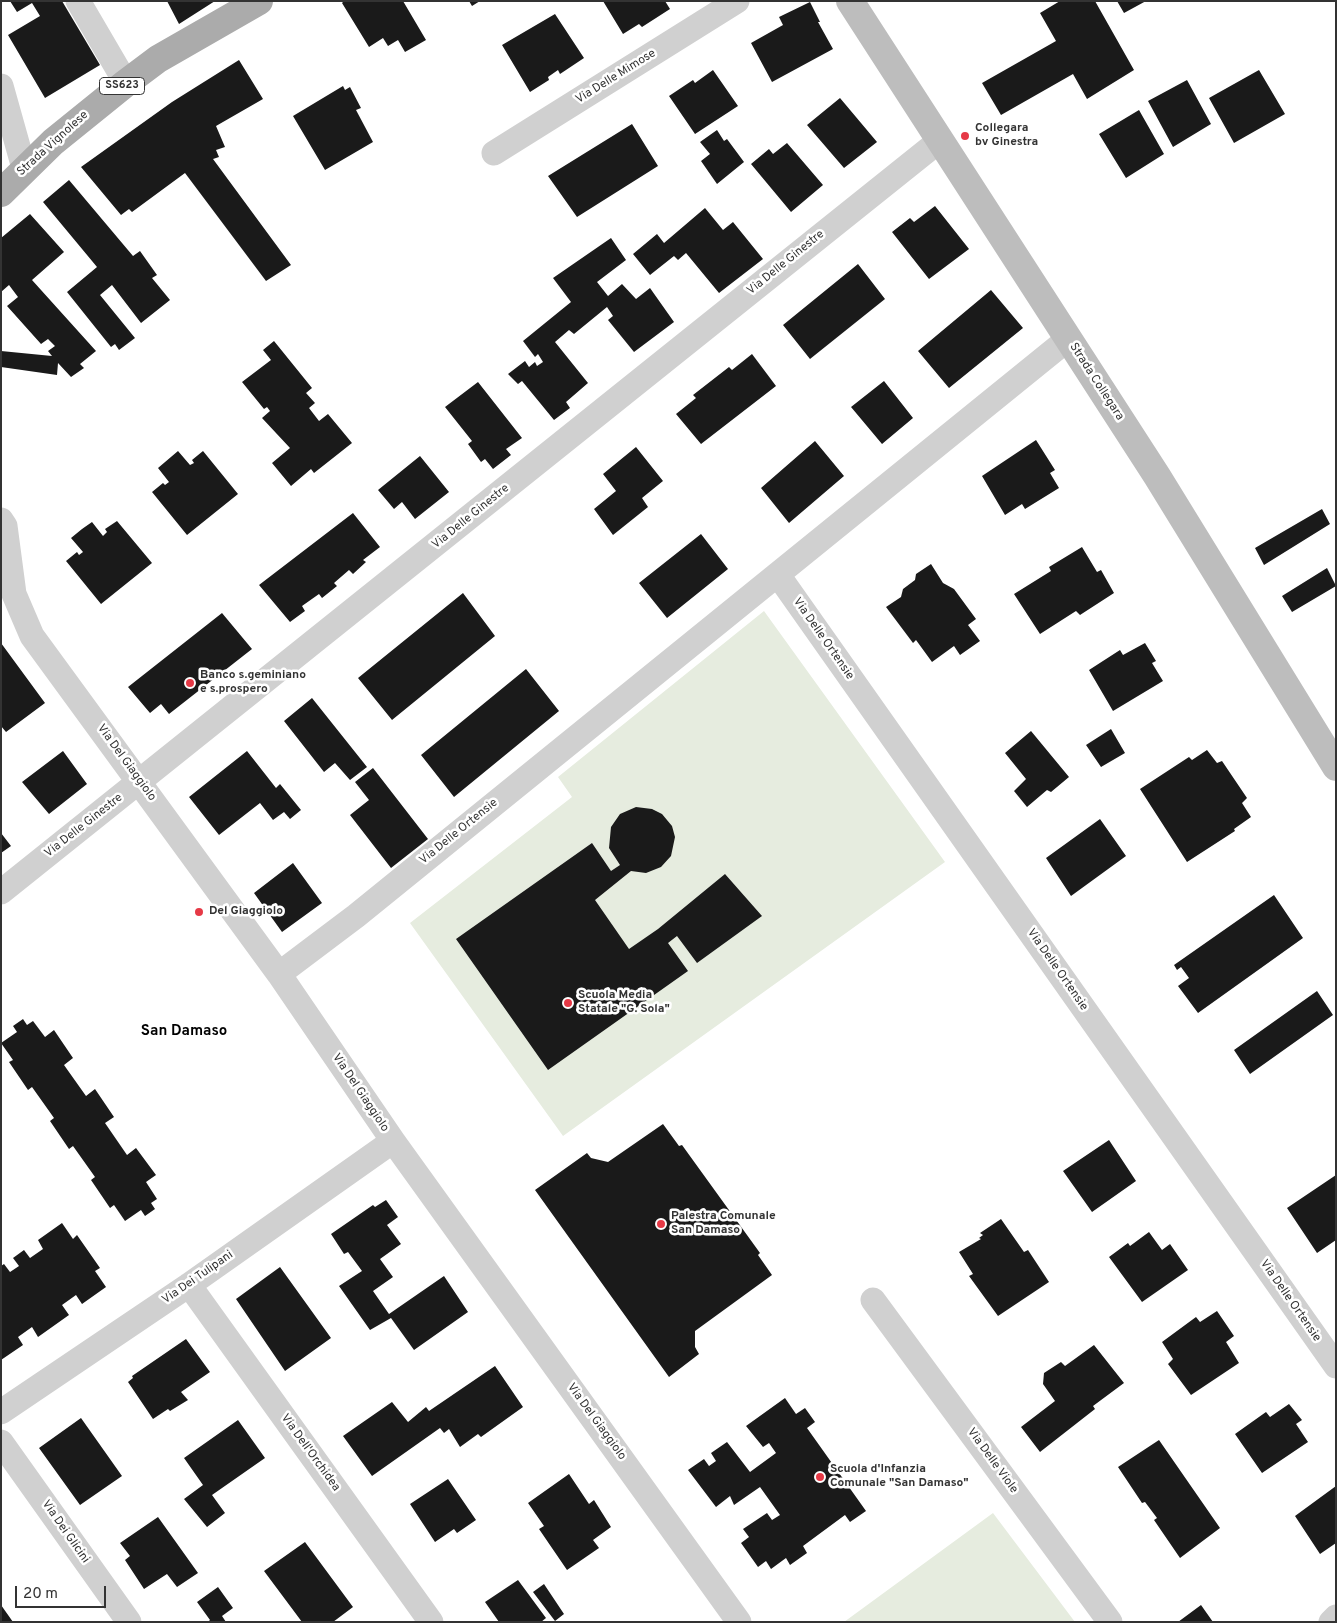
<!DOCTYPE html>
<style>
body{margin:0}
#map{position:relative;width:1337px;height:1623px;overflow:hidden;background:#fff;font-family:Overpass,sans-serif}
canvas{display:block}
.frame{position:absolute;inset:0;border:2px solid #333;pointer-events:none}
.scale{position:absolute;left:15px;top:1586px;width:91px;height:22px;box-sizing:border-box;border:2px solid #333;border-top:0;padding-left:6px;font-size:15px;line-height:18px;white-space:nowrap;color:#333;-webkit-text-stroke:4px #fff;paint-order:stroke}
</style>
<div id="map">
<canvas width="1337" height="1623"></canvas>
<div class="frame"></div>
<div class="scale">20 m</div>
</div>
<script>
const c = document.querySelector('canvas').getContext('2d');
c.lineJoin = 'round';
function paint(path, color) { c.fillStyle = color; c.fill(path, 'evenodd'); }
const shape = rows => new Path2D(rows.map(r => 'M' + r).join(''));
function trace(path, color, width, dash) { c.strokeStyle = color; c.lineWidth = width; c.lineCap = dash ? 'butt' : 'round'; c.setLineDash(dash || []); c.stroke(path); }
function drawText(font, color, halo, rows, align = 'center') {
  c.font = font + ' Overpass,sans-serif'; c.lineWidth = 5; c.setLineDash([]); c.textBaseline = 'middle'; c.strokeStyle = halo; c.fillStyle = color; for (const [text, x, y, turn = 0] of rows) {
    c.save(); c.translate(x, y); c.rotate((+turn || 0) * Math.PI / 180); c.textAlign = isNaN(turn) ? turn : align; if (halo) c.strokeText(text, 0, 0); c.fillText(text, 0, 0); c.restore();
  }
}
const green = shape([
 [764,611,945,862,563,1136,410,923,572,797,558,777],
 [993,1513,1075,1622,844,1622]
]);
const building = shape([
 [10,1,62,1,100,65,45,98,8,35,40,16,32,3,17,12],
 [167,1,215,1,179,24],
 [344,1,403,1,426,40,405,52,398,40,388,46,383,38,369,47,342,3],
 [469,1,480,1,472,6],
 [603,1,665,1,670,9,642,27,639,24,623,34],
 [1060,1,1095,1,1134,70,1087,99,1073,74,1001,115,982,83,1056,41,1040,13],
 [1117,1,1146,1,1124,13],
 [810,2,820,22,818,22,833,49,772,82,751,43,783,25,779,17],
 [555,14,584,58,560,74,558,70,548,77,549,80,530,92,502,45],
 [239,60,263,99,216,126,225,147,216,150,219,157,213,159,291,265,266,281,185,173,132,212,129,209,121,215,81,167,172,102],
 [713,70,738,106,695,134,669,96,693,80,695,83],
 [1259,70,1285,114,1234,143,1209,98],
 [1187,80,1211,124,1173,147,1148,101],
 [343,86,345,90,350,87,361,108,356,110,373,142,325,170,293,116],
 [840,98,877,142,844,168,807,125],
 [1139,110,1164,154,1126,178,1099,134],
 [632,124,658,166,577,217,548,176],
 [717,130,724,141,727,139,744,162,717,184,701,161,710,154,700,142],
 [787,143,823,185,791,212,751,164,769,149,773,154],
 [69,180,133,256,140,251,157,275,152,278,170,300,141,323,112,285,100,295,135,338,119,350,115,344,111,347,67,292,97,267,43,202],
 [935,206,969,249,929,279,892,232,910,218,914,222],
 [705,208,723,230,733,222,763,259,719,293,686,253,678,260,674,256,650,275,633,254,657,234,664,243],
 [30,214,64,252,32,280,96,351,80,364,84,368,71,377,58,363,57,375,1,367,1,351,52,356,48,351,55,346,48,339,41,344,7,306,18,297,9,285,1,292,1,238],
 [611,238,626,260,597,282,608,296,622,284,636,299,650,288,674,322,634,352,608,320,613,316,607,307,574,334,569,330,555,342,588,383,566,402,570,408,554,420,522,381,518,384,508,374,525,361,529,367,535,362,537,366,543,362,538,354,535,357,523,341,571,302,553,278],
 [858,264,885,299,810,359,783,325],
 [991,290,1023,328,949,388,918,351],
 [274,341,312,388,306,393,315,403,309,408,319,421,328,414,352,443,314,473,311,469,291,486,272,463,290,448,262,418,270,411,267,407,264,409,242,382,271,360,263,350],
 [752,354,776,386,701,444,676,414,696,398,693,395,729,367,732,370],
 [884,381,913,418,882,444,851,407],
 [478,382,522,438,506,449,511,455,493,469,485,459,481,462,468,444,472,441,445,407],
 [1036,440,1055,470,1050,473,1059,488,1025,509,1022,504,1005,515,982,476],
 [815,441,844,476,789,523,761,488],
 [636,447,663,481,642,498,648,507,613,535,594,509,616,491,603,474],
 [178,451,190,465,194,463,192,460,203,451,238,494,187,535,152,492,163,483,165,485,169,482,158,468],
 [420,456,449,492,415,519,402,502,394,509,378,490],
 [1322,509,1330,524,1264,565,1255,548],
 [353,513,380,547,363,560,366,562,353,574,349,570,334,583,337,586,322,598,319,594,302,606,305,611,290,622,259,585],
 [117,521,152,563,101,604,66,561,77,552,79,555,83,552,71,538,82,529,92,522,103,536,107,532,105,529],
 [701,534,728,569,667,618,639,583],
 [1082,547,1097,572,1101,570,1114,593,1080,615,1076,611,1040,634,1014,594,1051,571,1049,567],
 [931,564,943,583,954,589,976,619,968,625,980,641,960,655,954,646,932,662,916,640,913,643,886,607,901,597,903,589,915,580,916,574],
 [1327,568,1336,586,1292,612,1282,596],
 [463,593,495,636,392,720,358,678],
 [222,613,252,649,169,714,161,704,150,713,128,687],
 [1,643,45,703,6,732,1,726],
 [1145,643,1156,661,1152,663,1163,681,1113,711,1089,670,1120,650,1123,655],
 [526,669,559,711,454,797,421,755],
 [312,698,367,767,350,780,335,763,324,772,284,721],
 [1111,729,1125,753,1101,767,1086,745],
 [1031,731,1069,777,1051,792,1047,790,1027,807,1014,791,1026,779,1005,753],
 [1207,750,1217,763,1222,761,1247,798,1242,803,1251,817,1234,829,1235,831,1187,862,1140,789,1189,757,1192,760],
 [63,751,87,784,49,814,22,782],
 [247,751,276,788,280,784,301,810,290,819,284,812,273,820,260,803,219,835,189,797],
 [373,768,428,839,391,868,350,815,369,800,355,782],
 [636,807,652,809,662,814,672,826,675,837,671,856,661,867,646,873,631,871,595,900,629,949,658,929,725,874,762,916,697,963,677,936,668,943,688,971,548,1070,456,939,592,843,611,871,620,865,609,848,611,827,620,814],
 [1100,819,1126,856,1071,896,1046,858],
 [1,833,11,846,1,853],
 [293,863,322,903,282,932,254,893],
 [1274,895,1303,938,1198,1013,1178,986,1189,978,1181,967,1177,970,1174,965],
 [1317,991,1333,1015,1250,1074,1234,1050],
 [23,1019,27,1025,33,1021,45,1037,54,1030,73,1058,64,1065,86,1096,95,1089,114,1117,105,1123,127,1155,136,1148,156,1175,146,1182,157,1199,151,1203,155,1209,145,1216,141,1210,125,1221,114,1205,110,1208,91,1180,95,1177,73,1146,69,1149,50,1121,54,1118,32,1087,28,1090,9,1062,13,1060,1,1043,17,1032,13,1026],
 [663,1124,679,1146,682,1145,760,1253,758,1255,772,1275,695,1331,695,1347,699,1354,669,1377,535,1190,587,1153,591,1158,608,1162],
 [1109,1140,1136,1181,1092,1212,1063,1171],
 [1336,1175,1336,1240,1317,1253,1287,1208],
 [386,1200,398,1217,387,1225,401,1244,380,1259,393,1277,373,1291,389,1314,444,1276,468,1312,414,1350,391,1318,370,1330,339,1286,362,1271,348,1252,344,1254,331,1234,373,1205,375,1207],
 [1001,1219,1024,1252,1028,1250,1049,1282,998,1316,969,1276,973,1274,959,1252,981,1239,979,1238,983,1235,980,1233],
 [62,1223,73,1239,77,1235,100,1268,95,1271,106,1287,82,1304,76,1295,62,1305,69,1315,38,1337,32,1327,18,1337,23,1345,1,1360,1,1266,4,1264,10,1272,19,1266,13,1258,24,1250,30,1258,43,1249,38,1240],
 [1149,1232,1162,1250,1170,1244,1188,1270,1142,1302,1109,1257,1128,1243,1130,1246],
 [280,1267,331,1338,285,1371,236,1299],
 [1217,1311,1234,1336,1226,1342,1239,1363,1191,1395,1168,1364,1173,1359,1162,1342,1196,1317,1200,1322],
 [186,1339,210,1372,181,1392,188,1400,170,1411,168,1409,153,1419,128,1382,133,1378,132,1376],
 [1094,1345,1124,1383,1093,1406,1095,1409,1040,1452,1021,1427,1055,1401,1043,1384,1044,1373,1061,1362,1065,1366],
 [495,1366,523,1407,481,1437,478,1434,460,1447,449,1429,444,1433,440,1428,372,1476,343,1436,392,1402,408,1422,426,1407,429,1411],
 [785,1398,796,1414,805,1408,815,1422,807,1428,866,1511,850,1522,845,1515,803,1546,807,1553,790,1565,786,1558,771,1569,766,1561,758,1567,741,1543,749,1537,743,1529,767,1513,772,1520,780,1515,760,1487,734,1505,730,1496,716,1507,688,1470,704,1459,709,1466,716,1461,711,1453,727,1442,750,1472,776,1453,769,1443,763,1447,746,1426],
 [1289,1404,1302,1420,1296,1424,1308,1442,1262,1473,1235,1434,1266,1412,1270,1417],
 [81,1418,122,1476,80,1505,39,1448],
 [238,1420,265,1458,212,1495,225,1513,207,1527,184,1499,203,1485,184,1458],
 [1159,1440,1220,1528,1180,1558,1154,1520,1157,1518,1145,1502,1142,1503,1118,1467],
 [569,1474,589,1504,594,1500,611,1527,593,1540,599,1548,567,1570,539,1529,544,1526,528,1503],
 [448,1479,476,1520,457,1533,454,1529,435,1542,410,1504],
 [1336,1486,1336,1543,1320,1554,1295,1516],
 [158,1517,198,1573,177,1587,167,1574,144,1589,125,1560,130,1556,120,1543],
 [305,1542,353,1607,333,1622,302,1622,264,1571],
 [518,1580,546,1618,541,1622,499,1622,485,1602],
 [544,1584,564,1614,555,1621,533,1592],
 [218,1587,233,1608,222,1616,226,1622,208,1622,210,1620,197,1602],
 [1,1605,13,1622,1,1622],
 [1201,1605,1213,1622,1178,1622]
]);
const street = shape([
 [78,1,126,83],
 [1,86,24,168],
 [494,153,737,1],
 [1,520,5,526,14,594,32,636,279,974,393,1141,739,1622],
 [778,575,1336,1366],
 [1,892,939,141],
 [279,974,356,916,1068,339],
 [189,1285,431,1622],
 [873,1300,1110,1622],
 [1,1412,189,1285,393,1141],
 [1,1442,129,1622],
 [1331,1622,1336,1617]
]);
const secondary = shape([
 [850,1,1157,476,1336,767]
]);
const primary = shape([
 [1,193,53,142,126,83,158,59,259,1]
]);
const markers = [
 [965,136,5,"#e63946"],
 [190,683,5,"#e63946"],
 [199,912,5,"#e63946"],
 [568,1003,5,"#e63946"],
 [661,1224,5,"#e63946"],
 [820,1477,5,"#e63946"]
];
const shields = [
 [122,86,45]
];
const shieldNames = [
 ["SS623",122,86]
];
const streetNames = [
 ["Via Delle Mimose",616,77,-32],
 ["Strada Vignolese",53,144,-42],
 ["Via Delle Ginestre",786,263,-39],
 ["Strada Collegara",1096,382,57],
 ["Via Delle Ginestre",471,517,-39],
 ["Via Delle Ortensie",823,639,55],
 ["Via Del Giaggiolo",126,763,54],
 ["Via Delle Ginestre",84,826,-38],
 ["Via Delle Ortensie",459,832,-39],
 ["Via Delle Ortensie",1057,970,55],
 ["Via Del Giaggiolo",360,1093,56],
 ["Via Dei Tulipani",198,1278,-35],
 ["Via Delle Ortensie",1290,1301,55],
 ["Via Del Giaggiolo",596,1422,54],
 ["Via Dell'Orchidea",310,1453,54],
 ["Via Delle Viole",992,1461,54],
 ["Via Dei Glicini",65,1532,55]
];
const poiNames = [
 ["Collegara",975,129],
 ["bv Ginestra",975,143],
 ["Banco s.geminiano",200,676],
 ["e s.prospero",200,690],
 ["Del Giaggiolo",209,912],
 ["Scuola Media",578,996],
 ["Statale \"G. Sola\"",578,1010],
 ["Palestra Comunale",671,1217],
 ["San Damaso",671,1231],
 ["Scuola d'Infanzia",830,1470],
 ["Comunale \"San Damaso\"",830,1484]
];
const quarterNames = [
 ["San Damaso",184,1032]
];
paint(green, '#e6ecdf');
paint(building, '#1a1a1a');
trace(street, '#d0d0d0', 25);
trace(secondary, '#bdbdbd', 28);
trace(primary, '#ababab', 28);
for (const [x, y, r, color] of markers) { const dot = new Path2D(); dot.arc(x, y, r, 0, 2 * Math.PI); c.fillStyle = color; c.fill(dot); trace(dot, '#fff', 2); }
for (const [x, y, w] of shields) { const box = new Path2D(); box.roundRect(x - w / 2, y - 8.5, w, 17, 4); c.fillStyle = '#fff'; c.fill(box); trace(box, '#333', 1); }
drawText('bold 11px', '#333', null, shieldNames);
drawText('12px', '#333', '#fff', streetNames);
drawText('bold 12px', '#333', '#fff', poiNames, 'left');
drawText('bold 15px', '#000', '#fff', quarterNames);
</script>
